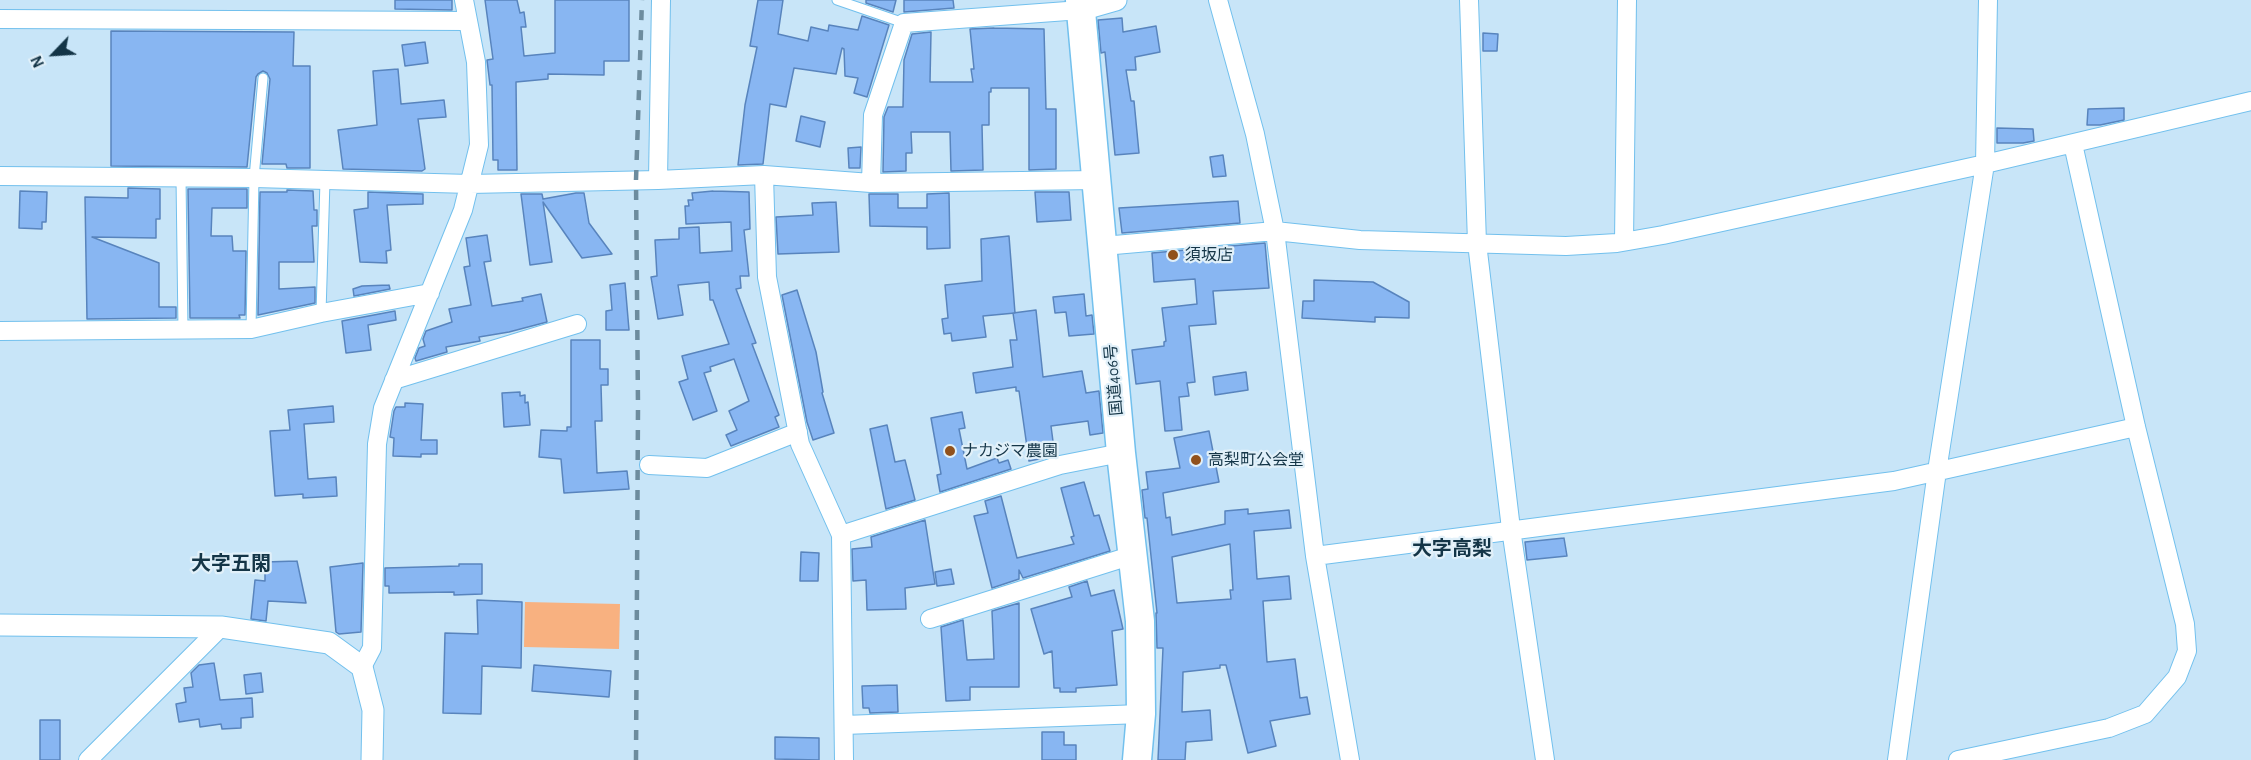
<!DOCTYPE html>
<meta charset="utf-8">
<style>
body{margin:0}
#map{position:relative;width:2251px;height:760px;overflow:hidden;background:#c8e5f8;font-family:"Alegreya Sans",sans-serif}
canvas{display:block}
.north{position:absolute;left:24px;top:24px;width:60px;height:60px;-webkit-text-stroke:4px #e1f0f9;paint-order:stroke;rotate:245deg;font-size:16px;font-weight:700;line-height:24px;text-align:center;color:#143547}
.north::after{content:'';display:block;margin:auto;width:21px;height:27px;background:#143547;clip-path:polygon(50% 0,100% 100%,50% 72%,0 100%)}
</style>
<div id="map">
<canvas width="2251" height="760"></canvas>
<div class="north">N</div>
</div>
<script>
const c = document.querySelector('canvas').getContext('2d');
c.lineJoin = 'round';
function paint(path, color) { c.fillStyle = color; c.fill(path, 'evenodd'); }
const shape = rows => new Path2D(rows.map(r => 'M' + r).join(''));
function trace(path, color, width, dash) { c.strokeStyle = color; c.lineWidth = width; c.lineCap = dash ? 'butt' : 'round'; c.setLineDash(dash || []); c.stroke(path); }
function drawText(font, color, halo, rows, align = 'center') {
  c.font = font + ' "Alegreya Sans","Noto Sans JP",sans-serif'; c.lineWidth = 4.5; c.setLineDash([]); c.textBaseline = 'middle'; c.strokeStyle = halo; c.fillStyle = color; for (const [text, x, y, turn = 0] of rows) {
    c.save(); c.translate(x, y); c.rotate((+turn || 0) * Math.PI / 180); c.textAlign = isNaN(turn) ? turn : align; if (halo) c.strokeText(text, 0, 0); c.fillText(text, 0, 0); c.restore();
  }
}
const green = shape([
 [525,602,620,604,619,649,524,647]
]);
const building = shape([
 [395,0,452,0,452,10,395,9,395,0],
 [485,0,517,0,520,13,524,12,526,27,521,27,524,56,555,53,555,0,629,0,629,61,604,61,604,75,548,74,548,79,516,82,517,170,498,170,498,160,493,160,492,85,490,85,487,60,493,59,485,0],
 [758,0,783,0,778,34,808,41,811,27,828,31,829,25,858,30,862,16,889,25,867,97,854,93,858,78,845,76,844,49,842,48,836,74,794,68,786,107,770,104,763,164,738,165,745,105,757,47,750,46,758,0],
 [866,0,896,0,893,12,866,3,866,0],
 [904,0,953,0,954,8,904,12,904,0],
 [1122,18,1123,32,1156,26,1160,52,1135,57,1136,70,1126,70,1131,101,1134,101,1139,153,1115,155,1105,52,1101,53,1098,20,1122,18],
 [994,28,1044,29,1046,109,1056,109,1056,169,1029,170,1029,88,991,88,991,92,989,92,989,125,982,125,983,170,951,171,950,132,911,132,912,153,906,153,906,171,883,172,884,117,888,107,903,107,904,60,912,34,931,32,930,82,973,82,971,69,974,69,970,29,994,28],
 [111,31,294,32,293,66,310,66,310,168,287,168,286,164,262,164,270,79,267,73,263,71,258,74,256,77,247,167,111,166,111,31],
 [1483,33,1498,34,1497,51,1483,51,1483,33],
 [425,42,428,63,405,66,402,45,425,42],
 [398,69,401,104,444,100,446,117,418,119,425,169,422,171,343,169,338,130,377,125,373,71,398,69],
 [2124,108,2124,120,2100,125,2087,125,2088,109,2124,108],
 [801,116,825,122,820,147,796,141,801,116],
 [1997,128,2033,129,2034,141,2023,143,1997,143,1997,128],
 [861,147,860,168,849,168,848,148,861,147],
 [1223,155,1226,176,1213,177,1210,157,1223,155],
 [128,188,160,189,160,219,156,219,156,238,92,237,159,263,159,307,176,307,176,318,87,319,85,197,128,198,128,188],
 [188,189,247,189,247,208,212,208,211,236,232,236,233,251,246,251,245,315,239,315,240,318,190,318,188,189],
 [287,190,313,191,314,210,317,210,317,226,312,226,314,262,279,262,279,289,315,287,315,303,258,315,260,192,287,192,287,190],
 [20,191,47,192,46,222,42,222,42,229,19,228,20,191],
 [713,191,749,192,750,229,744,230,749,276,740,276,741,288,736,289,756,343,752,344,779,415,775,417,779,427,731,446,726,435,737,430,729,411,749,401,734,359,710,367,711,371,704,373,717,411,693,420,679,382,688,379,682,356,729,344,713,300,710,300,709,282,678,285,683,315,658,319,651,277,657,276,655,240,679,239,679,228,699,227,700,253,732,251,731,222,686,224,685,206,689,206,688,200,693,200,692,193,713,191],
 [368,192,423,194,423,204,387,205,391,250,386,251,387,263,360,262,354,210,368,208,368,192],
 [1035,192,1069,192,1071,220,1037,222,1035,192],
 [576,193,584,193,589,223,612,254,582,258,543,202,552,262,530,265,521,194,542,194,543,199,576,193],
 [949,193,950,248,927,249,927,227,870,226,869,194,898,194,898,208,927,208,927,194,949,193],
 [1238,201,1240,223,1122,233,1119,208,1238,201],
 [836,202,839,252,778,254,776,217,813,215,812,203,836,202],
 [487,235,491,261,484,262,492,306,523,301,522,298,541,294,547,322,509,332,479,337,480,341,446,347,447,352,416,361,415,358,419,348,425,346,423,339,426,331,452,322,449,309,471,305,464,267,470,266,466,238,487,235],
 [1009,236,1015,313,983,316,986,337,952,341,951,333,944,334,942,319,948,318,945,285,982,281,981,239,1009,236],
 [1265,243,1269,288,1213,291,1216,324,1189,326,1195,382,1187,383,1189,396,1179,397,1182,430,1165,431,1160,381,1136,384,1132,350,1164,346,1164,342,1166,341,1162,308,1197,304,1195,279,1154,282,1152,253,1265,243],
 [1314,280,1373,282,1409,302,1409,318,1375,317,1375,322,1302,318,1303,301,1314,301,1314,280],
 [625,283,629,330,606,330,606,311,612,310,610,285,625,283],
 [389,285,390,289,354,296,353,289,362,286,389,285],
 [797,290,816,352,823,392,822,393,834,433,813,440,807,422,782,295,797,290],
 [1084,294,1086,316,1092,315,1094,334,1069,336,1066,312,1055,313,1053,297,1084,294],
 [1036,310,1043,377,1082,371,1086,393,1099,391,1103,433,1090,435,1088,421,1051,426,1054,449,1048,450,1049,457,1029,461,1019,391,1016,391,1016,387,976,393,973,373,1013,367,1010,340,1017,340,1013,313,1036,310],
 [395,311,396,320,368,325,371,350,346,353,342,321,395,311],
 [571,340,600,340,600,369,608,369,608,385,601,385,602,421,595,421,597,473,627,471,629,489,564,493,561,459,539,457,541,430,567,431,567,427,571,427,571,340],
 [1246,372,1248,390,1215,395,1213,377,1246,372],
 [520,392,520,396,525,395,525,403,528,402,530,425,504,427,502,393,520,392],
 [405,403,423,404,421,440,437,440,437,454,421,454,421,457,393,456,394,438,390,437,394,411,396,407,405,407,405,403],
 [333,406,334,422,304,424,308,479,336,477,337,496,303,498,303,494,275,496,270,431,290,430,288,410,333,406],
 [962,412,965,428,959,429,967,469,997,458,999,463,1008,460,1011,469,940,492,937,475,941,474,931,418,962,412],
 [887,425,895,462,905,460,915,500,886,509,870,429,887,425],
 [1209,431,1219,482,1163,493,1166,518,1170,517,1172,535,1225,524,1225,511,1248,509,1248,514,1289,510,1291,528,1254,531,1257,579,1289,576,1291,599,1263,601,1267,662,1295,659,1300,698,1307,697,1310,714,1270,721,1276,746,1248,753,1226,665,1220,665,1220,668,1183,672,1182,712,1210,710,1212,740,1186,742,1185,760,1158,760,1163,648,1157,648,1156,613,1157,613,1147,518,1145,518,1142,490,1148,489,1146,472,1180,468,1174,438,1209,431],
 [1230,544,1233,590,1230,590,1231,599,1177,603,1172,557,1230,544],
 [1084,482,1094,516,1099,515,1110,551,1023,578,1019,570,1019,579,992,588,974,516,988,513,985,501,1001,496,1017,558,1074,544,1071,537,1074,536,1061,488,1084,482],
 [925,520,935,584,905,588,906,609,867,610,866,580,853,581,852,549,872,547,871,537,925,520],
 [1564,538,1567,556,1527,560,1525,542,1564,538],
 [801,552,819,553,818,581,800,581,801,552],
 [297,561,306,603,268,601,266,621,251,619,255,580,265,581,265,562,297,561],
 [363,563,361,632,339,634,336,632,330,567,363,563],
 [459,564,482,564,482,594,454,595,454,592,389,593,389,586,385,586,385,568,459,566,459,564],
 [951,569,954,584,937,586,935,572,951,569],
 [1087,581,1091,596,1114,590,1123,629,1112,631,1117,685,1076,688,1076,692,1060,692,1060,688,1054,688,1052,651,1044,654,1031,609,1072,597,1069,587,1087,581],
 [477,600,522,602,521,668,482,666,481,714,443,713,445,633,478,634,477,600],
 [1019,603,1019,687,970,687,970,700,946,701,941,627,963,620,967,660,994,659,992,611,1019,603],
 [214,663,220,700,252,698,253,717,241,718,241,728,222,729,221,724,200,727,199,719,179,722,176,704,186,702,184,688,193,687,191,673,199,665,214,663],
 [534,665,611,671,609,697,532,691,534,665],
 [261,673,263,692,246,694,244,675,261,673],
 [897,685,898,712,870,713,869,708,863,708,862,686,897,685],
 [40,720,60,720,60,760,40,760,40,720],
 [1042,732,1064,732,1064,745,1076,745,1076,760,1042,760,1042,732],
 [775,737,819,738,819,760,775,759,775,737]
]);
const service = shape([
 [837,0,904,23],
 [181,178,183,330],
 [321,313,325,181],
 [251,329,254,178,263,78]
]);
const minor = shape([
 [1218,0,1255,134,1275,231,1315,556,1350,760],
 [1469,0,1477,243,1511,529,1545,760],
 [0,19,467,21],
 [764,175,767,277,800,444,841,535,844,760],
 [0,176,254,178,470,184,658,180,764,175,871,183,1097,180],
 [658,180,661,0],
 [871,183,873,115,904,23,1081,10],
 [1624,241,1627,0],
 [1103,246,1275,231,1360,240,1566,246,1617,243,1663,235,1985,164,2251,101],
 [0,331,251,329,321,313,430,293],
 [394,380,577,324],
 [649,465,707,468,798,432],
 [841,535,1060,465,1121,453],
 [1315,556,1894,481,2136,427],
 [930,619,1133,555],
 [362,667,372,648,377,444,383,408,463,210,479,145,476,62,464,0],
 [844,725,1141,714],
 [88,760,221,627],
 [1897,760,1937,471,1985,164,1988,0],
 [1958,760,2109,728,2145,714,2177,677,2187,651,2185,624,2136,427,2073,144]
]);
const tertiary = shape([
 [1081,10,1116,0],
 [0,625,221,627,329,643,362,667,373,710,372,760]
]);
const trunk = shape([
 [1080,0,1121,453,1140,621,1141,714,1137,760]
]);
const rail = shape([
 [636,760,638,406,636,180,642,0]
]);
const markers = [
 [1173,255,6,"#91511c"],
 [950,451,6,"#91511c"],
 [1196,460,6,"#91511c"]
];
const poiNames = [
 ["須坂店",1185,255],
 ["ナカジマ農園",962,451],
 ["高梨町公会堂",1208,460]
];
const streetNames = [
 ["国道406号",1114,380,-95]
];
const quarterNames = [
 ["大字高梨",1452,549],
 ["大字五閑",231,564]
];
paint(green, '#f8b180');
paint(building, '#88b6f2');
trace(building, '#5884bd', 1.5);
trace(service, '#72c0ed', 11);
trace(minor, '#72c0ed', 20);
trace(tertiary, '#72c0ed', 23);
trace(trunk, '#72c0ed', 31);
trace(service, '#fff', 9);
trace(minor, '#fff', 18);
trace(tertiary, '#fff', 21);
trace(trunk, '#fff', 28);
trace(rail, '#6d8c9e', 4.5, [10, 10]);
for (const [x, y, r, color] of markers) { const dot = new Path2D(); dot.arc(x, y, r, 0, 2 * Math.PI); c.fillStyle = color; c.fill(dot); trace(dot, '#e1f0f9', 2); }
drawText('16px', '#143547', '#e1f0f9', poiNames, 'left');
drawText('16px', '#143547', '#e1f0f9', streetNames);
drawText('bold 20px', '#143547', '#e1f0f9', quarterNames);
</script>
